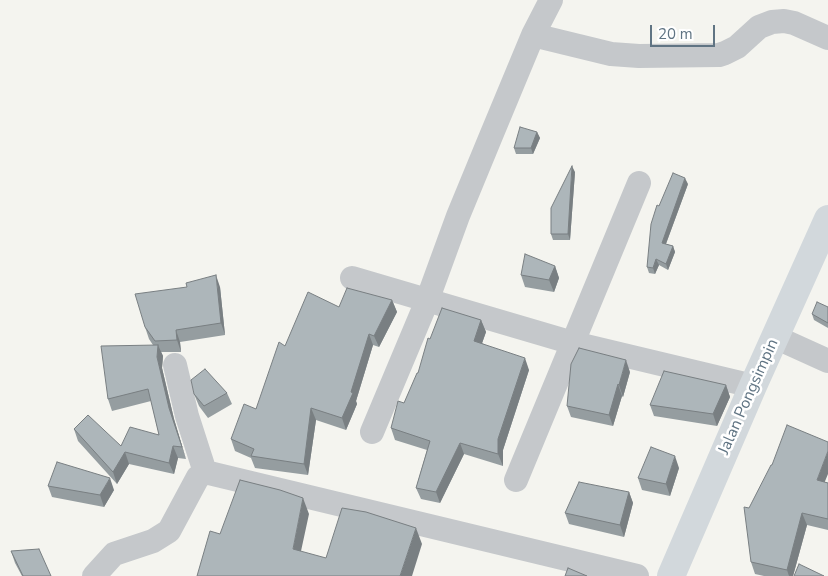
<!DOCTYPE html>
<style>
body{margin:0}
#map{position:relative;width:828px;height:576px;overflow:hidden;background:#f4f4ef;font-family:"Nunito Sans",sans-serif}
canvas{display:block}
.scale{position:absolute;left:650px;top:25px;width:65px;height:22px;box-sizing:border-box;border:2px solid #607483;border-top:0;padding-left:6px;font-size:15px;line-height:18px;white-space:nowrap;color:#607483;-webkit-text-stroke:4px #fff;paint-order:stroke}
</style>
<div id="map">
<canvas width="828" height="576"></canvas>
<div class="scale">20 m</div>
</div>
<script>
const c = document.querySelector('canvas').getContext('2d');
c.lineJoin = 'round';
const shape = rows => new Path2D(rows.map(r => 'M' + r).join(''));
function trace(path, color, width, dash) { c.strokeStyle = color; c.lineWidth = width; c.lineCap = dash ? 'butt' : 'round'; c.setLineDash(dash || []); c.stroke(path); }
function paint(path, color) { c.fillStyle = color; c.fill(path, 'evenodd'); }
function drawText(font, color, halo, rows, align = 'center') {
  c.font = font + ' "Nunito Sans",sans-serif'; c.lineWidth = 5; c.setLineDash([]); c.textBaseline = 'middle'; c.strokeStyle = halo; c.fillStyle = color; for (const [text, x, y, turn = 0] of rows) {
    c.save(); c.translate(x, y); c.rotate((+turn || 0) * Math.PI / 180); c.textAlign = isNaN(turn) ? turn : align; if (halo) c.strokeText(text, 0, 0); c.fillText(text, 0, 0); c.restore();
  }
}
const minor = shape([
 [533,35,611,54,639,56,719,55,725,53,737,47,759,27,772,22,784,21,794,23,828,38],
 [352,278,573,343,753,386],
 [775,337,828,361],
 [175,365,187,416,205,472],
 [372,432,427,301,458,216,491,136,533,35,551,0],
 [516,480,639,183],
 [94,576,114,554,153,541,169,531,198,477,205,472,637,576]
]);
const primary = shape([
 [671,576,753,386,828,219]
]);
const wall = shape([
 [537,132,540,138,533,154,516,154,514,148],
 [575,172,570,240,553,240,551,234],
 [688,184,666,244,673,246,675,252,668,270,659,265,655,274,649,273,647,267,659,206],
 [555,266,559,278,554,292,525,287,521,275],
 [220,287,225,335,180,342,181,352,161,352,163,356,162,368,174,419,186,459,178,458,174,474,129,464,117,484,78,441,74,429,121,446,159,435,151,401,112,411,108,399,153,345,149,339,145,327],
 [392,300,397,312,379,347,373,345,356,401,357,404,346,430,316,420,308,475,255,468,251,458,235,451,231,439,256,409,285,346,339,307],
 [828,307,828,328,814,320,812,314],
 [481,320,486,332,482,343,529,370,503,450,503,466,464,454,440,503,421,499,416,488,427,450,395,440,391,428,404,403,418,373],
 [630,372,623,397,622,396,613,426,571,417,567,406],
 [726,385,730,397,717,426,654,416,650,405],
 [227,393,232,404,208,418,199,406,194,394],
 [679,468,670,496,642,490,638,478],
 [825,482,828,483,828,530,807,525,793,576,764,576,755,574,751,562],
 [48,486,114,490,104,507,52,497],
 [629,492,633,503,624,537,569,524,565,513],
 [11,551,51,576,22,576,15,563]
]);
const shadedWall = shape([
 [537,132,540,138,533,154,531,148],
 [572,166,575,172,570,240,568,234],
 [685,178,688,184,664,249,662,243],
 [673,246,675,252,668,270,666,264],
 [656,259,659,265,655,274,653,268],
 [555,266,559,278,554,292,549,280],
 [216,275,220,287,225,335,221,323],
 [392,300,397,312,379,347,374,336],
 [481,320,486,332,479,352,474,341],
 [176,330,180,342,181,352,177,340],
 [369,334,373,345,356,401,357,404,346,430,342,418],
 [158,345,163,356,162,368,174,419,186,459,169,408,157,357],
 [525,358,529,370,503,450,503,466,498,454,498,439],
 [626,360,630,372,623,397,619,385],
 [618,384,622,396,613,426,609,415],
 [726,385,730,397,717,426,713,414],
 [311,408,316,420,308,475,304,464],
 [460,443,464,454,440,503,436,492],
 [173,446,178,458,174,474,169,463],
 [828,451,828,474,821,491,817,480],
 [125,452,129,464,117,484,113,472],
 [675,456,679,468,670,496,666,484],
 [110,478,114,490,104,507,100,495],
 [629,492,633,503,624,537,620,525],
 [303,498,309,514,298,565,293,549],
 [802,513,807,525,793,576,789,576,787,570],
 [416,528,422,544,412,576,400,576]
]);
const building = shape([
 [520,127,537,132,531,148,514,148,520,127],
 [572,166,568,234,551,234,551,208,572,166],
 [673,173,685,178,662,243,673,246,666,264,656,259,653,268,647,267,651,224,657,205,659,206,673,173],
 [525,254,555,266,549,280,521,275,525,254],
 [216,275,221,323,176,330,177,340,155,341,145,327,135,294,187,287,186,283,216,275],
 [347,288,392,300,374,336,369,334,351,392,353,393,342,418,311,408,304,464,251,456,254,449,231,439,244,404,256,409,279,342,285,346,308,292,339,307,347,288],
 [817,302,828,307,828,323,812,314,817,302],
 [442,308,481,320,474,341,525,358,498,439,498,454,460,443,436,492,416,488,430,441,391,428,398,401,404,403,417,373,418,373,428,338,430,339,442,308],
 [158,345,157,357,169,408,182,447,173,446,169,463,125,452,113,472,74,429,88,415,121,446,130,427,159,435,148,389,108,399,101,346,158,345],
 [579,348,626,360,619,385,618,384,609,415,567,406,571,364,579,348],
 [205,369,227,393,204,406,194,394,191,380,205,369],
 [664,371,726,385,713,414,650,405,664,371],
 [787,425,828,442,828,451,817,480,828,483,828,519,802,513,787,570,751,562,744,507,749,508,771,465,772,465,787,425],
 [651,447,675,456,666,484,638,478,651,447],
 [57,462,110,478,100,495,48,486,57,462],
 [240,480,280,490,303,498,293,549,326,558,342,508,366,512,416,528,400,576,197,576,210,531,220,534,240,480],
 [579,482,629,492,620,525,565,513,579,482],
 [39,549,51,576,23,576,11,551,39,549],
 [799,564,824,576,794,576,799,564],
 [568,568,587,576,565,576,568,568]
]);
const streetNames = [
 ["Jalan Pongsimpin",749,397,-66]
];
trace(minor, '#c5c8cb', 24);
trace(primary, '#d2d8dc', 28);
paint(wall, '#959da0');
paint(shadedWall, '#797f82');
paint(building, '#adb6ba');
trace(building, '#797f82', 1);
drawText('16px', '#607483', '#fff', streetNames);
</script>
